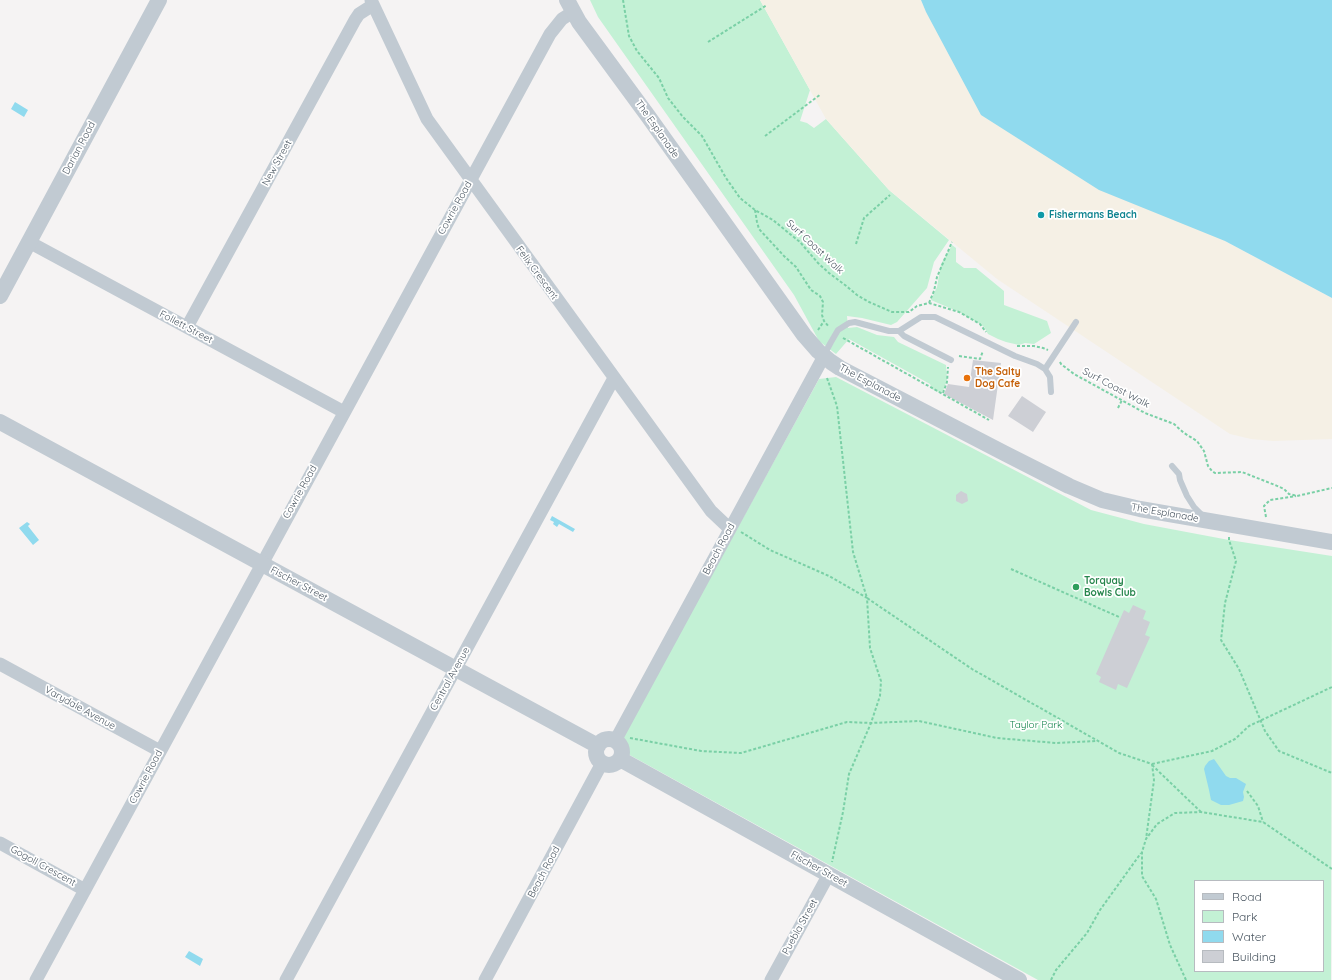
<!DOCTYPE html>
<style>
body{margin:0}
#map{position:relative;width:1332px;height:980px;overflow:hidden;background:#f5f3f3;font-family:Quicksand,sans-serif}
canvas{display:block}
.legend{position:absolute;left:1194px;top:880px;width:130px;height:92px;box-sizing:border-box;background:#fff;border:1px solid #b7bbc0;margin:0;padding:5px 7px;list-style:none;font-size:12px;color:#4a5661}
.legend li{display:flex;align-items:center;gap:8px;height:20px}
.legend b{width:20px;border:1px solid #b7bbc0}
</style>
<div id="map">
<canvas width="1332" height="980"></canvas>
<ul class="legend">
<li><b style="height:5px;background:#c1cad2"></b>Road</li>
<li><b style="height:11px;background:#c3f1d5"></b>Park</li>
<li><b style="height:11px;background:#90daee"></b>Water</li>
<li><b style="height:11px;background:#cdcfd5"></b>Building</li>
</ul>
</div>
<script>
const c = document.querySelector('canvas').getContext('2d');
c.lineJoin = 'round';
function paint(path, color) { c.fillStyle = color; c.fill(path, 'evenodd'); }
const shape = rows => new Path2D(rows.map(r => 'M' + r).join(''));
function trace(path, color, width, dash) { c.strokeStyle = color; c.lineWidth = width; c.lineCap = dash ? 'butt' : 'round'; c.setLineDash(dash || []); c.stroke(path); }
function drawText(font, color, halo, rows, align = 'center') {
  c.font = font + ' Quicksand,sans-serif'; c.lineWidth = 3.5; c.setLineDash([]); c.textBaseline = 'middle'; c.strokeStyle = halo; c.fillStyle = color; for (const [text, x, y, turn = 0] of rows) {
    c.save(); c.translate(x, y); c.rotate((+turn || 0) * Math.PI / 180); c.textAlign = isNaN(turn) ? turn : align; if (halo) c.strokeText(text, 0, 0); c.fillText(text, 0, 0); c.restore();
  }
}
const green = shape([
 [590,0,760,0,810,90,800,121,807,123,814,128,826,119,889,190,949,240,934,262,927,288,897,322,891,325,862,318,847,316,848,328,857,327,877,335,894,337,898,342,946,365,947,380,943,391,940,393,932,389,930,384,849,339,836,354,819,341,794,295,598,17],
 [952,245,956,248,956,262,964,268,976,268,1004,291,1004,305,1047,321,1051,333,1034,344,1025,343,1019,345,1006,342,998,339,988,334,984,327,980,324,959,312,931,300,937,287,941,264],
 [836,377,1091,510,1144,524,1229,540,1332,556,1331,980,1038,980,626,753,623,737,819,379],
 [1195,881,1323,881,1323,971,1195,971]
]);
const sand = shape([
 [760,0,921,0,926,12,1225,241,1332,298,1332,439,1273,441,1251,439,1230,434,997,279,889,190,826,119]
]);
const water = shape([
 [921,0,1332,0,1332,298,1225,241,1099,190,981,115,926,12],
 [15,102,28,110,24,117,11,109],
 [552,516,575,529,573,532,559,524,557,527,553,524,554,522,550,520],
 [27,522,30,524,28,526,39,540,33,545,19,528],
 [1214,759,1226,776,1230,778,1236,778,1246,784,1243,792,1244,797,1243,801,1229,805,1221,805,1211,800,1209,790,1204,769,1205,766,1209,761],
 [189,951,203,959,200,966,185,957]
]);
const building = shape([
 [973,360,1001,363,993,420,944,394,948,384,969,387],
 [1022,396,1046,412,1033,432,1008,416],
 [961,491,967,494,968,501,962,504,956,501,956,495],
 [1133,605,1146,611,1143,619,1150,622,1145,635,1150,637,1127,688,1118,684,1116,690,1099,682,1101,677,1096,674,1124,610,1129,613]
]);
const path = shape([
 [623,0,629,36,637,51,659,78,668,98,683,117,702,136,726,178,740,198,755,210,773,220,785,230,800,242,818,263,829,273,845,285,857,295,869,302,892,312,909,312,917,306,929,303,959,312,980,324,986,332],
 [708,42,767,5],
 [765,136,821,94],
 [755,210,757,222,759,229,784,256,796,267,811,290,820,296,823,302,822,315,824,321,829,327],
 [856,244,864,218,890,195],
 [929,303,934,291,937,277,952,242],
 [818,330,824,321],
 [843,338,989,420],
 [1017,346,1034,346,1043,348,1048,350],
 [959,356,980,359,983,351],
 [1060,362,1061,364,1074,374,1145,413,1174,424,1184,433,1197,441,1204,451,1208,466,1212,471,1215,473,1242,472,1275,485,1284,489,1289,494,1297,496,1332,488],
 [827,378,837,406,853,552,867,598,972,669,1119,753,1152,764,1154,780,1146,839],
 [943,393,947,382,948,367],
 [1118,408,1122,400],
 [1266,517,1264,506,1270,500,1296,496],
 [741,532,770,550,829,576,867,598,870,648,881,681,880,696,871,723,849,774,843,812,832,862],
 [1229,537,1229,540,1236,561,1225,603,1221,640,1239,669,1265,731,1279,751,1332,773],
 [1011,569,1119,617],
 [630,738,701,751,741,753,847,722,871,723,919,721,997,738,1056,743,1097,741],
 [1152,764,1212,751,1235,739,1249,726,1332,687],
 [1152,765,1201,812],
 [1247,791,1258,806,1263,822],
 [1051,980,1056,970,1087,933,1100,910,1141,853],
 [1186,980,1170,945,1156,899,1142,876,1142,852,1146,839,1157,824,1175,813,1201,812,1263,822,1332,869]
]);
const service = shape([
 [899,331,904,336,951,360],
 [824,355,831,342,838,330,849,323,855,322,889,331,899,331,921,317,935,317,1015,356,1037,364,1045,369,1050,377,1051,392],
 [1045,369,1076,322],
 [1172,466,1179,474,1180,480,1187,496,1194,507,1203,516]
]);
const minor = shape([
 [371,0,427,119,711,511,730,529],
 [29,242,344,412],
 [187,327,355,20,359,14,373,5],
 [0,664,160,751],
 [615,741,824,356],
 [0,843,85,890],
 [36,980,550,34,562,19,573,12],
 [286,980,614,378],
 [485,980,602,763],
 [771,980,829,874]
]);
const tertiary = shape([
 [567,0,579,22,648,116,804,335,818,351,831,362,840,368,1004,453,1069,486,1102,500,1140,509,1332,542],
 [0,296,159,0],
 [0,422,598,746],
 '596 752a13 13 0 1 1 26 0a13 13 0 1 1-26 0Z',
 [620,759,1019,980]
]);
const markers = [
 [1041,215,4,"#0f9aa8"],
 [967,378,4,"#e8710a"],
 [1076,587,4,"#2e9e5b"]
];
const streetNames = [
 ["The Esplanade",657,129,55],
 ["Darian Road",79,148,-62],
 ["New Street",277,163,-61],
 ["Cowrie Road",455,208,-61],
 ["Surf Coast Walk",815,247,43],
 ["Felix Crescent",537,273,54],
 ["Follett Street",186,327,28],
 ["The Esplanade",870,383,28],
 ["Surf Coast Walk",1116,388,28],
 ["Cowrie Road",300,492,-61],
 ["The Esplanade",1165,513,10],
 ["Beach Road",719,549,-62],
 ["Fischer Street",299,584,28],
 ["Central Avenue",450,679,-61],
 ["Varydale Avenue",80,708,29],
 ["Cowrie Road",146,777,-62],
 ["Gogoll Crescent",43,866,29],
 ["Fischer Street",819,869,29],
 ["Beach Road",544,872,-62],
 ["Puebla Street",800,927,-61]
];
const cultureNames = [
 ["Fishermans Beach",1049,215]
];
const foodNames = [
 ["The Salty",975,372],
 ["Dog Cafe",975,384]
];
const leisureNames = [
 ["Torquay",1084,581],
 ["Bowls Club",1084,593]
];
const parkNames = [
 ["Taylor Park",1036,725]
];
paint(green, '#c3f1d5');
paint(sand, '#f5f0e5');
paint(water, '#90daee');
paint(building, '#cdcfd5');
trace(path, '#7ad0a6', 2, [3, 2]);
trace(service, '#c1cad2', 6);
trace(minor, '#c1cad2', 13);
trace(tertiary, '#c1cad2', 16);
for (const [x, y, r, color] of markers) { const dot = new Path2D(); dot.arc(x, y, r, 0, 2 * Math.PI); c.fillStyle = color; c.fill(dot); trace(dot, '#fff', 1.5); }
drawText('10px', '#4a5661', '#fff', streetNames);
drawText('bold 10px', '#0d838f', '#fff', cultureNames, 'left');
drawText('bold 10px', '#c56008', '#fff', foodNames, 'left');
drawText('bold 10px', '#27864d', '#fff', leisureNames, 'left');
drawText('10px', '#17864f', '#fff', parkNames);
</script>
